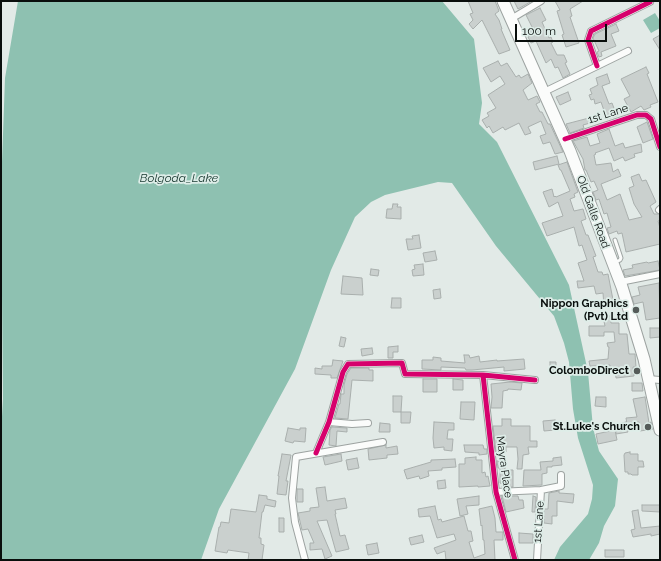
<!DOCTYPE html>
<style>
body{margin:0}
#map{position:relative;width:661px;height:561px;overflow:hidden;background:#e2eae7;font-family:Raleway,sans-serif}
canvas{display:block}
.frame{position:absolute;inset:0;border:2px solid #090e0c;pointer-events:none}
.scale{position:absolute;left:515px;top:24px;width:92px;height:18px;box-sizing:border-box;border:2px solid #090e0c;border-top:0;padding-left:5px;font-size:12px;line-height:14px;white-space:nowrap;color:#090e0c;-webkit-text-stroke:3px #deede8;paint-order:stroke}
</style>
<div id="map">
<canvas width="661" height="561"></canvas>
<div class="frame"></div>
<div class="scale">100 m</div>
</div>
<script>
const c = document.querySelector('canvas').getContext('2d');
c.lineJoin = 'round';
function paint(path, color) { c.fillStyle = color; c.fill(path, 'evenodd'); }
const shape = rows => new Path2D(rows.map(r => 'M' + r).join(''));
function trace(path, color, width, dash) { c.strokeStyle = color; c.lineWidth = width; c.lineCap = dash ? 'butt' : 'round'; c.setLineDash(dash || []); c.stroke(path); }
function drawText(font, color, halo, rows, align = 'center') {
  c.font = font + ' Raleway,sans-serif'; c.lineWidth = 3.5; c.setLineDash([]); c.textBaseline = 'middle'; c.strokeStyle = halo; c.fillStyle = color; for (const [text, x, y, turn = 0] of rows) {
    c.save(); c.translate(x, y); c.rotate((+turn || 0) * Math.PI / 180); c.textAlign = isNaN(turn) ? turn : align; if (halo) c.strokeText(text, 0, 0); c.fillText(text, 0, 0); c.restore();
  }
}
const water = shape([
 [18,1,442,1,474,39,482,103,479,124,497,142,569,285,588,372,593,428,599,451,618,479,615,506,604,526,599,543,589,560,554,560,560,547,588,514,592,499,593,485,578,438,573,409,569,362,564,343,554,316,496,246,452,183,438,182,385,195,371,202,355,217,331,270,295,369,219,509,201,560,1,560,1,434,3,399,1,190,5,78],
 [655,13,660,21,660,28,651,33,643,20]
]);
const building = shape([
 [468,1,495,1,499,11,495,14,499,20,502,29,501,29,510,50,499,54,482,20,473,29,469,24,473,20,470,14,473,13,468,1],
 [514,1,532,1,518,9,514,1],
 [555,1,583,1,570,9,572,16,570,17,579,43,566,47,562,35,564,34,557,11,560,10,555,1],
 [540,8,546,20,542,22,549,38,551,37,553,42,551,43,557,55,564,55,567,62,565,63,570,74,563,78,558,67,555,68,551,59,546,63,536,41,531,43,528,37,529,37,527,31,533,29,526,15,540,8],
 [616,24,619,31,611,34,616,46,601,52,602,56,599,57,597,52,599,51,593,38,595,34,616,24],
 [660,35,660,50,653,39,660,35],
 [498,61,501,66,507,63,516,77,519,75,521,78,528,74,532,83,523,90,528,100,537,96,540,102,536,104,540,112,542,112,548,124,550,124,563,152,555,154,550,142,543,144,540,136,546,134,541,121,528,127,531,133,525,135,519,123,505,130,503,127,493,133,489,126,487,128,482,120,489,116,487,113,496,108,488,95,505,84,500,76,491,82,483,68,498,61],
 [646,67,649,73,647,74,658,102,650,105,651,107,644,110,641,106,631,112,624,99,630,96,621,79,646,67],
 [607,74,610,83,602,86,609,104,612,103,617,116,607,119,601,102,595,104,594,99,591,100,589,95,592,94,590,89,598,85,596,78,607,74],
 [568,92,571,100,560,105,556,97,568,92],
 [589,118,590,123,583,125,584,128,570,133,566,124,589,118],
 [647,122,653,139,643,143,637,127,647,122],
 [609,129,615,146,623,143,625,148,641,144,642,152,634,154,635,157,625,161,623,157,614,161,609,148,595,153,596,154,594,155,596,165,611,163,613,172,618,169,621,176,601,184,607,200,620,194,629,220,642,217,634,204,629,188,634,186,631,177,639,174,642,181,646,180,656,202,650,206,654,214,660,214,660,220,658,221,660,228,660,244,626,252,622,233,618,234,617,231,609,234,607,228,611,227,607,213,604,214,599,199,596,200,593,192,598,190,594,181,591,182,586,170,585,170,583,159,573,141,587,137,590,146,600,143,597,134,609,129],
 [557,156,559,164,535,170,533,162,557,156],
 [567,162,578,192,574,194,575,197,570,199,574,211,583,209,586,219,581,221,586,235,588,235,596,256,593,257,598,272,602,272,603,275,608,274,614,305,604,306,603,293,596,294,594,286,578,288,577,281,584,281,578,263,587,260,582,245,579,246,574,227,547,236,542,223,563,216,558,202,549,207,543,192,552,189,554,197,555,196,556,197,570,191,561,170,560,170,558,165,567,162],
 [393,204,398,204,397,207,401,207,401,219,386,218,387,209,392,209,393,204],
 [419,235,421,248,408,250,406,239,413,239,412,236,419,235],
 [435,251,437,260,425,262,423,253,435,251],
 [658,261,660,270,625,276,623,270,633,268,632,265,647,262,648,263,658,261],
 [423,264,424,275,413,276,412,270,415,269,414,265,423,264],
 [371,269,379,270,378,276,370,275,371,269],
 [343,276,362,278,363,295,341,294,343,276],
 [659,283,660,318,646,320,643,302,634,304,632,297,640,295,638,287,659,283],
 [440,289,441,298,434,299,433,290,440,289],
 [392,298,401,298,401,308,391,308,392,298],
 [610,316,611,323,619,323,619,334,627,334,629,354,635,354,636,367,633,367,634,376,616,378,615,369,610,369,610,365,590,366,589,361,608,359,609,347,608,347,607,343,615,342,614,332,604,332,604,336,589,336,589,326,605,326,603,317,610,316],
 [650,328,660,328,660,337,650,338,650,328],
 [341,337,346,338,344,347,339,346,341,337],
 [398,346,398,352,393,352,393,358,388,358,388,347,398,346],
 [372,348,373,354,362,356,361,349,372,348],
 [464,355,469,355,470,358,479,356,480,362,497,360,497,361,524,359,525,369,504,371,504,367,472,370,466,370,465,368,441,367,441,370,422,369,422,360,433,360,433,357,441,358,441,361,465,363,464,355],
 [333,360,343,361,337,378,331,378,331,375,315,374,315,368,322,369,322,366,332,366,333,360],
 [550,362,556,362,556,373,550,373,550,362],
 [351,368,369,368,369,370,373,370,373,381,352,380,348,419,335,418,339,404,340,404,341,394,344,394,344,385,347,374,351,368],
 [423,379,437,379,437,392,423,392,423,379],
 [453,379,463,380,463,390,453,390,453,379],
 [510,382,522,383,521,390,508,389,508,390,503,391,502,408,491,408,492,397,491,384,510,382],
 [632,383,642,383,643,391,632,391,632,383],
 [393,396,402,396,401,412,393,412,393,396],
 [596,397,606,397,606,407,595,406,596,397],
 [645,397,649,423,651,422,653,429,640,431,639,422,627,424,626,418,637,417,633,399,645,397],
 [461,402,475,402,474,420,460,419,461,402],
 [401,412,411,412,410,423,401,423,401,412],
 [502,419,511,419,511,426,530,426,530,441,537,441,537,447,528,447,529,454,523,455,522,469,517,469,518,459,517,447,506,447,506,452,496,453,493,426,502,426,502,419],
 [555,420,555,430,544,431,543,421,555,420],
 [434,422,454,423,454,430,448,430,447,439,453,439,452,451,444,450,444,447,434,448,433,438,434,422],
 [626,422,628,432,616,434,615,425,626,422],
 [380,423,390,424,390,432,379,432,380,423],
 [332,427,347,428,347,432,337,431,336,446,329,445,330,430,332,427],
 [288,428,300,430,300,428,306,428,305,442,294,441,293,443,285,441,288,428],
 [615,430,617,440,598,444,596,434,615,430],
 [386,445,386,448,397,446,398,454,387,455,387,458,369,460,368,449,386,445],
 [464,445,483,445,484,449,487,449,487,454,479,455,479,453,465,452,464,445],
 [630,452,630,454,638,454,638,461,643,461,644,467,638,467,638,475,632,475,631,474,628,474,628,472,625,472,624,455,625,453,630,452],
 [282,454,291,455,286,481,288,481,286,495,277,494,279,476,278,476,282,454],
 [341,454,342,461,325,465,323,457,341,454],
 [476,457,476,460,482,460,482,473,485,472,486,477,488,476,490,486,478,487,478,486,459,487,459,464,465,464,465,458,476,457],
 [561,457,562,465,552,466,552,467,547,467,547,473,542,474,542,485,523,486,524,470,541,470,540,462,553,461,553,458,561,457],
 [357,458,359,468,348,470,346,460,357,458],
 [455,459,456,467,442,468,442,470,428,471,429,476,420,479,419,476,407,479,404,470,431,462,431,460,455,459],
 [497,461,505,461,505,470,513,470,513,487,502,487,503,484,500,483,500,468,498,468,497,461],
 [445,480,446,488,438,489,437,481,445,480],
 [325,487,327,501,345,498,347,508,335,510,336,514,335,514,340,536,345,535,349,549,336,552,327,520,317,521,332,556,325,559,322,549,310,550,310,543,314,543,308,529,302,530,298,513,310,511,310,508,319,507,316,488,325,487],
 [297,489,303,489,303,502,297,502,297,489],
 [559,491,559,493,574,494,573,503,557,501,557,516,552,516,552,524,544,523,544,509,548,509,549,493,559,491],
 [259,495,267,496,267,499,276,501,275,507,265,505,263,512,262,512,259,538,261,538,261,544,264,545,262,560,248,560,249,553,228,550,227,553,215,551,219,527,220,527,221,522,229,523,231,509,256,512,259,495],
 [479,496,479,505,466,506,468,514,460,516,457,499,479,496],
 [502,496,518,496,519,500,523,500,524,508,506,512,502,496],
 [533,496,536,497,535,512,532,512,533,496],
 [642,505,660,505,660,512,642,511,642,505],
 [435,506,438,520,441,519,442,522,464,516,468,531,471,531,473,541,469,542,474,558,485,554,484,540,483,540,482,525,481,526,479,509,492,506,495,518,496,532,503,532,503,540,494,540,495,560,446,560,445,551,437,554,434,548,456,540,454,534,437,538,430,516,419,517,418,509,435,506],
 [638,510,641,528,660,526,660,534,651,536,651,534,633,537,631,530,635,529,632,511,638,510],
 [279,518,284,518,284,532,279,532,279,518],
 [519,533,533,534,533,543,519,543,519,533],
 [422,535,424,542,411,545,409,538,422,535],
 [377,543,379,553,368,555,366,545,377,543],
 [605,550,624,550,624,557,605,557,605,550]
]);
const lane = shape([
 [615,240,621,258,620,260,616,262]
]);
const street = shape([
 [511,19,541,1],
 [597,66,588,40,591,31,650,2],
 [544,92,628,51],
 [565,139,637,115,646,115,651,119,660,147],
 [659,210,660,209],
 [620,282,660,274],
 [483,375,496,492,515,560],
 [648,379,660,380],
 [329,422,352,424,368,423],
 [316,453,329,422,343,372,348,364,402,363,405,374,483,375,535,380],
 [496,492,541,490],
 [305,560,295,522,292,498,296,457,383,442],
 [537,560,541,490,561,486,561,475]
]);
const highway = shape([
 [503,1,570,151,622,287,644,359,660,430]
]);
const cycleway = shape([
 [597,66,588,40,591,31,650,2],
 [565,139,637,115,646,115,651,119,660,147],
 [483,375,496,492,515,560],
 [316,453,329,422,343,372,348,364,402,363,405,374,483,375,535,380]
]);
const markers = [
 [636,310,4,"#555b59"],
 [637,371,4,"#555b59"],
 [648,427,4,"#555b59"]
];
const streetNames = [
 ["1st Lane",608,114,-18],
 ["Old Galle Road",593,212,70],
 ["Mayra Place",504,467,82],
 ["1st Lane",539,522,-86]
];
const poiNames = [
 ["Nippon Graphics",628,304],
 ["(Pvt) Ltd",628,317],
 ["ColomboDirect",629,371],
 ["St.Luke's Church",640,427]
];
const waterNames = [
 ["Bolgoda_Lake",179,178]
];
paint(water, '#8ec1b1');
paint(building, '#cad0ce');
trace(building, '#a9afad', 1);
trace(lane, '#9da3a1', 5);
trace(street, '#9da3a1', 8);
trace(highway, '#9da3a1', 13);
trace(lane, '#fbfcfb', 3);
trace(street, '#fbfcfb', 6);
trace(highway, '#fbfcfb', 11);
trace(cycleway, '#d6006c', 5);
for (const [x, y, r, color] of markers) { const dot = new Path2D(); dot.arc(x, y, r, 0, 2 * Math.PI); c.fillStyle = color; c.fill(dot); trace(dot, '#deede8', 1.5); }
drawText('11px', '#090e0c', '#deede8', streetNames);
drawText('bold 11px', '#090e0c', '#deede8', poiNames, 'right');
drawText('italic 12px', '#14352c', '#deede8', waterNames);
</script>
